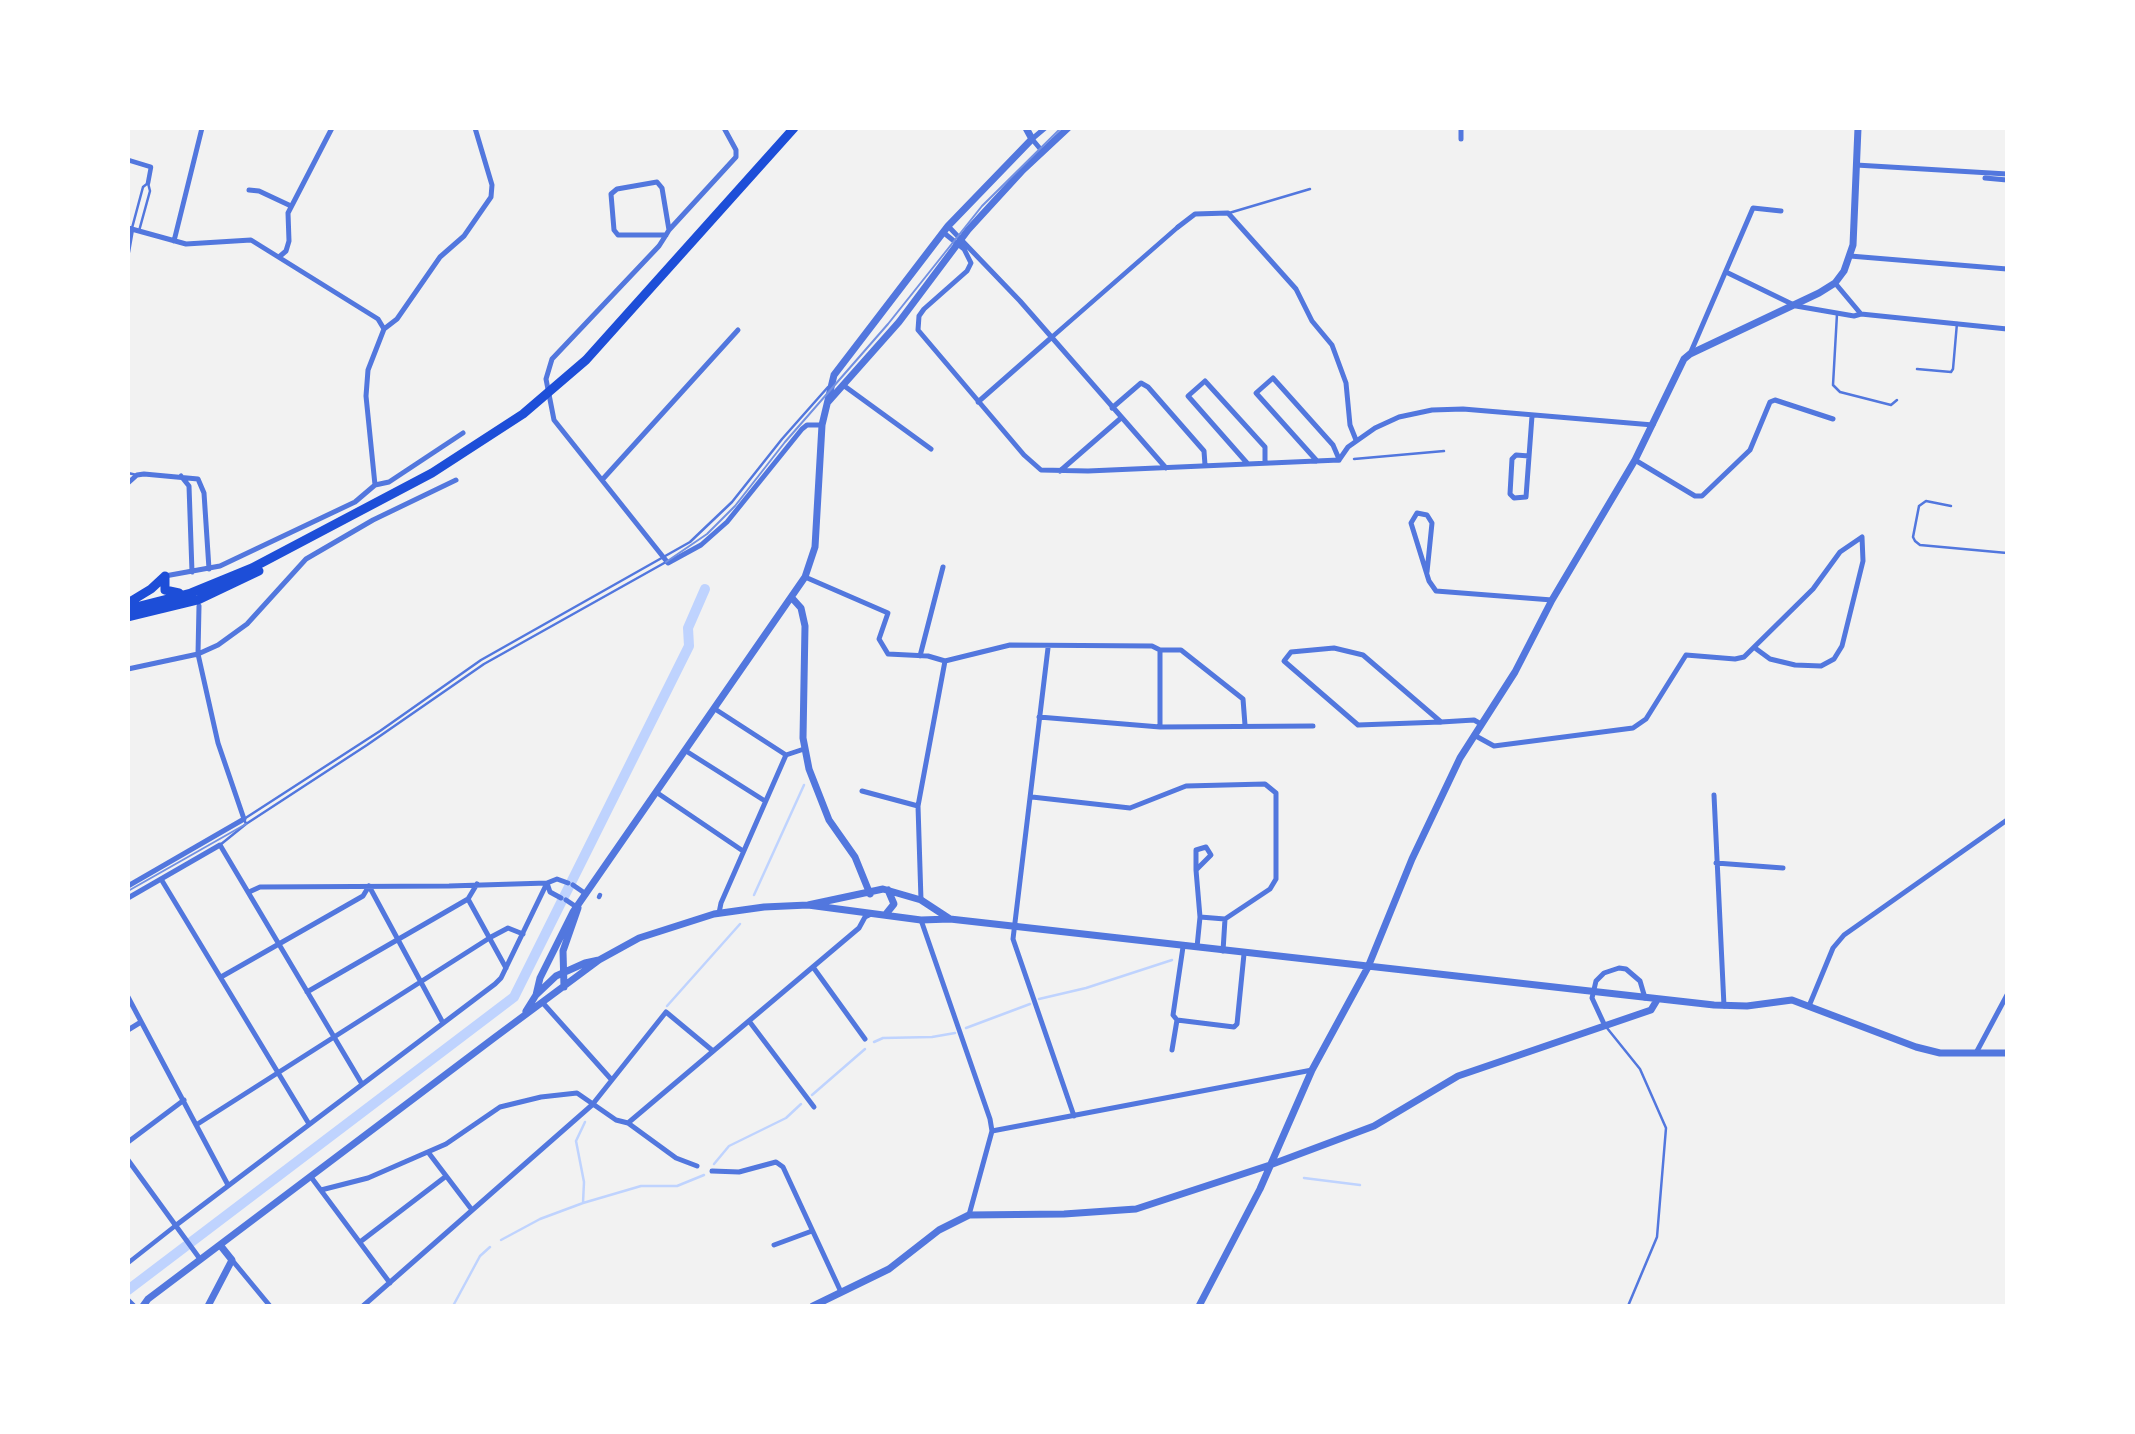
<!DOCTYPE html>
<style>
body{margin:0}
#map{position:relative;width:2135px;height:1434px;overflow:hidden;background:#f2f2f2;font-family:Spectral,serif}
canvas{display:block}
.frame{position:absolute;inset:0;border:130px solid #fff;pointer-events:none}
</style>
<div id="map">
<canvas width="2135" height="1434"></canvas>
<div class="frame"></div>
</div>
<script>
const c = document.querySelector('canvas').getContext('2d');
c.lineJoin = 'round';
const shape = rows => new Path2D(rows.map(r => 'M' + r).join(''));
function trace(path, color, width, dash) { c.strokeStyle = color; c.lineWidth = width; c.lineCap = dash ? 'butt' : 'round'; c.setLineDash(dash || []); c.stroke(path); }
const stream = shape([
 [754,895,804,785],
 [1039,999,1086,988,1172,960],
 [667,1006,740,924],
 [966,1028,1030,1004],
 [874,1042,883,1038,932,1037,955,1033],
 [812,1095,865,1049],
 [714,1164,729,1146,786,1118,801,1104],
 [1304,1178,1360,1185],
 [583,1203,584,1182,576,1141,585,1122],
 [501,1240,540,1219,583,1203,641,1186,677,1186,704,1175],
 [453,1306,480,1256,490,1247]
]);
const canal = shape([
 [128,1290,514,997,689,646,688,628,705,589]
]);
const service = shape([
 [1229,213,1310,189],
 [132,228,143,187,148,183,150,191,139,231],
 [1837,314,1833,385,1840,392,1891,405,1897,400],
 [1917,369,1951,372,1953,369,1957,323],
 [1354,459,1444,451],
 [128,473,137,475],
 [1951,506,1926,501,1919,506,1913,537,1915,541,1920,545,2007,553],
 [246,824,244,819,380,731,481,660,690,542,732,502,782,439,828,387],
 [220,845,246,824,367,745,484,664,666,562],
 [1607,1028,1640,1069,1666,1128,1657,1237,1628,1306]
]);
const pedestrian = shape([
 [128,160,151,167,148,183],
 [128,252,132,229],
 [1052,337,1178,227],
 [599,897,600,895],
 [128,1263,175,1226]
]);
const minor = shape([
 [1461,139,1461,128],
 [1042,151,1032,139,1045,128],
 [1856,165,2007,174],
 [1985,178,2007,180],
 [249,190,259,191,291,206],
 [948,226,1020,301,1166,468],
 [1178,227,1195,214,1228,213,1296,289,1312,321,1332,345,1346,383,1350,425,1356,440],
 [128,228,186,244,251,240,378,319,384,329],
 [669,230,736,157,736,150,724,128],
 [944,233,964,249,971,263,967,271,924,309,919,316,918,330,1024,455,1041,470,1088,471,1339,460],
 [666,235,618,235,614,230,611,194,617,189,657,182,662,188,669,230,666,235,659,246,552,359,546,379,554,420,668,563,701,545,727,522,802,429,807,425,822,425],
 [174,241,202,128],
 [1850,256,2007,269],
 [279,257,286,251,289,241,288,213,332,128],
 [1726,272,1796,306,1854,316,1861,314,2007,329],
 [1835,283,1861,314],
 [1690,354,1753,208,1781,211],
 [843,385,931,449],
 [978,402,1052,337],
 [1112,408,1141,383,1148,387,1204,451,1205,465],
 [1529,456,1516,455,1512,459,1510,494,1514,498,1526,497,1532,416],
 [1339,460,1348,447,1375,428,1399,417,1432,410,1463,409,1653,425],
 [1635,460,1695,496,1702,496,1750,450,1770,402,1775,400,1833,419],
 [1317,461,1256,393,1273,378,1333,445,1339,459],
 [1247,463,1188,396,1205,381,1265,447,1265,463],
 [1060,471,1121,418],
 [181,476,189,486,192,572],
 [602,480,738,330],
 [128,483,137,475,144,474,198,479,204,493,209,569],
 [375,485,366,396,368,370,384,329,397,319,440,257,464,236,491,197,492,185,475,128],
 [375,485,389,482,463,433],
 [1427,572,1432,523,1427,515,1417,513,1411,523,1429,581,1436,591,1552,600],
 [165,576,220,566,355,502,375,485],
 [805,577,888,613,879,639,888,654,928,656,945,661],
 [1048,648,1013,939,1074,1116],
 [1160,650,1181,650,1243,699,1245,725],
 [920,656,943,567],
 [945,661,1010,645,1152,646,1160,650,1160,727],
 [128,669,198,654,218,645,247,624,306,559,373,520,456,480],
 [715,709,786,755],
 [1039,717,1160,727,1313,726],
 [1441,722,1363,655,1334,648,1291,652,1284,661,1358,725,1441,722,1474,720,1481,724],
 [1474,735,1494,746,1633,728,1646,719,1686,655,1735,659,1744,657,1813,589,1840,552,1862,537,1863,561,1842,646,1834,659,1821,666,1795,665,1770,659,1755,648],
 [686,751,765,801],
 [786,755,804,749],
 [862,791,918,806],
 [656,792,743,851],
 [1714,795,1724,1006],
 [1032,797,1130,808,1186,786,1265,784,1276,793,1276,879,1270,889,1225,919,1223,951],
 [1716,863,1783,868],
 [1196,870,1196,850,1206,847,1211,855,1196,870,1200,917,1197,947],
 [161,879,309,1124],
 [547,883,550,892,561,898],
 [573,885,586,894],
 [128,886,244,819,218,743,198,654,199,606],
 [369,886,443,1023],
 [249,892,260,887,449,886,547,883,557,879,568,883],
 [128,898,220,845,362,1084],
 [468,899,506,968],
 [566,900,578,908],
 [921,900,918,806,945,661],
 [719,913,721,903,786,755],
 [1200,917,1225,919],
 [921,920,990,1119,992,1131,969,1215],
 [813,967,865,1039],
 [221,977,363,896,369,886],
 [307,992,468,899,477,884],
 [128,997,228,1185],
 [542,1002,610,1078],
 [1809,1006,1833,948,1844,935,2007,820],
 [1177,1020,1234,1027,1237,1024,1244,954],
 [749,1021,814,1107],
 [1605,1026,1592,998,1596,981,1604,973,1619,968,1626,969,1640,981,1645,998],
 [128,1030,141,1022],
 [1172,1050,1177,1020,1173,1015,1183,947],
 [1976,1053,2007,995],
 [628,1123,859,928,865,917,871,914],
 [196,1125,491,937,508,928,523,934],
 [992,1131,1312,1070],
 [128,1142,184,1100],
 [428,1152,472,1210],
 [128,1160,200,1259],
 [712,1171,739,1172,776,1162,783,1167,841,1292],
 [311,1177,390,1283],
 [321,1190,368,1178,446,1144,500,1107,541,1097,577,1093,616,1120,628,1123,676,1158,697,1166],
 [175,1226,495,984,501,978,547,883],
 [360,1242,445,1177],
 [774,1245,812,1231],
 [232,1260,270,1306],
 [128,1300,134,1306],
 [363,1306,592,1105,666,1012,713,1051]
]);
const tertiary = shape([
 [828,402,899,322,968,230,1023,170,1068,128],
 [792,598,801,608,805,626,803,738,809,769,829,820,855,857,870,894],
 [808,905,921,920,950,919,1714,1005,1747,1006,1792,1000,1916,1047,1940,1053,2007,1053],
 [886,914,894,904,888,890],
 [564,987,563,951,578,908],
 [536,995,540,978,573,912,805,577,815,547,822,425,834,375,948,226,1032,139,1026,128],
 [526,1011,536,995,556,976,585,963,599,960],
 [143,1306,148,1299,494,1038,599,960,639,938,714,914,764,907,808,905,883,889,921,900,950,919],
 [208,1306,232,1260,220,1245],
 [813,1306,889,1269,939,1230,969,1215,1064,1214,1136,1209,1270,1165,1374,1126,1458,1076,1651,1010,1657,1000],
 [1199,1306,1260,1189,1312,1070,1368,967,1412,859,1460,758,1515,672,1552,600,1635,460,1684,359,1690,354,1819,293,1835,283,1844,271,1853,245,1858,128]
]);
const primary = shape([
 [165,576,165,590,179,593],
 [128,603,151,589,165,576],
 [128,609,191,593,252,568,432,473,523,414,586,360,794,128],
 [128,617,198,600,259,571]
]);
const tram = shape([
 [666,562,707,534,735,506,785,442,888,324,982,206,1061,128],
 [128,891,246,824]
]);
trace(stream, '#bfd3fe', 2.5);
trace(canal, '#bfd3fe', 10);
trace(service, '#5277de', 2.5);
trace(pedestrian, '#5277de', 4.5);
trace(minor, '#5277de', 5);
trace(tertiary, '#5277de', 7);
trace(primary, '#1d4ed8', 9);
trace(tram, '#7290e2', 2);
</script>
